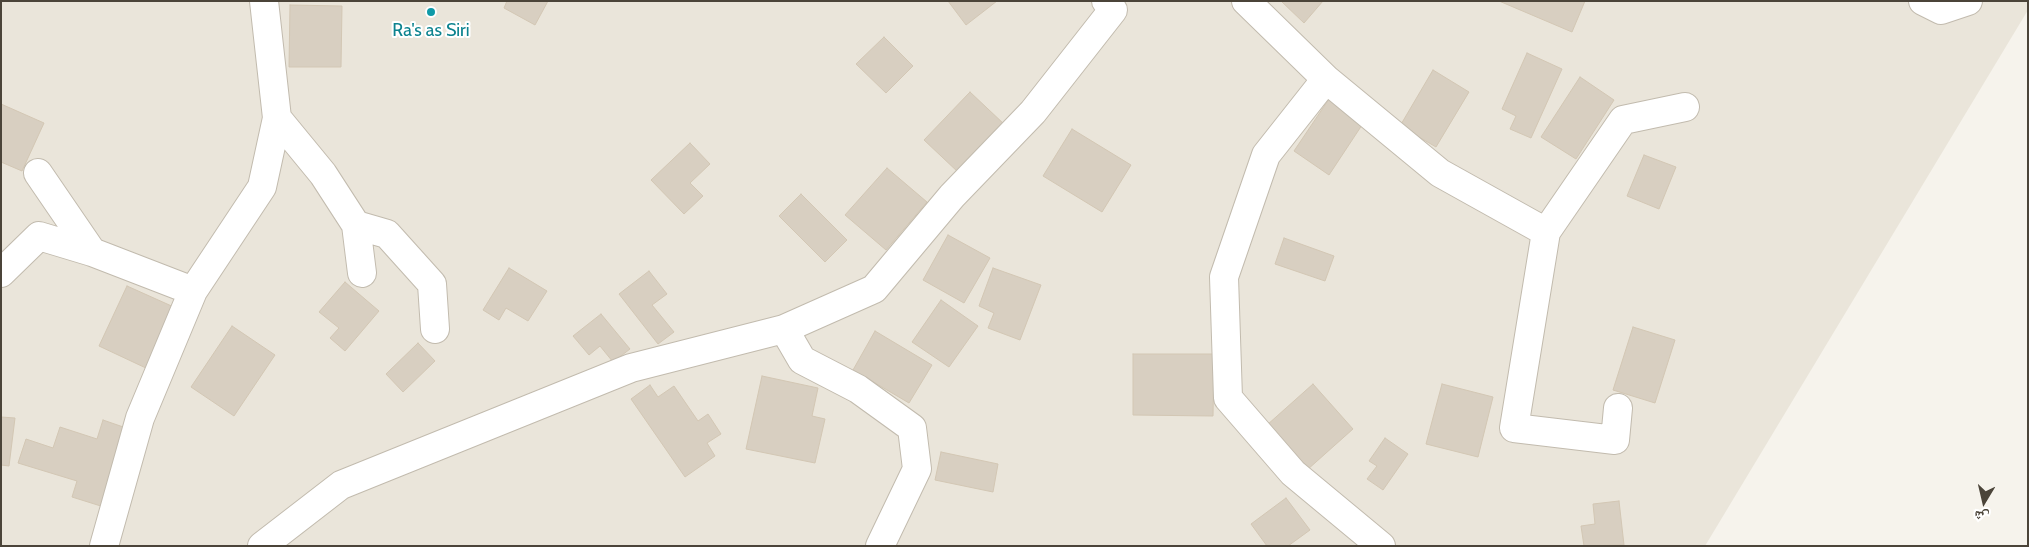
<!DOCTYPE html>
<meta charset="utf-8">
<style>
body{margin:0}
#map{position:relative;width:2029px;height:547px;overflow:hidden;background:#f6f3ec;font-family:Cabin,"Noto Naskh Arabic",sans-serif}
canvas{display:block}
.frame{position:absolute;inset:0;border:2px solid #4b4439;pointer-events:none}
.north{position:absolute;left:1959px;top:477px;width:50px;height:50px;-webkit-text-stroke:4px #fff;paint-order:stroke;rotate:189deg;font-size:14px;font-weight:700;line-height:20px;text-align:center;color:#4b4439}
.north::after{content:'';display:block;margin:auto;width:18px;height:22px;background:#4b4439;clip-path:polygon(50% 0,100% 100%,50% 72%,0 100%)}
</style>
<div id="map">
<canvas width="2029" height="547"></canvas>
<div class="frame"></div>
<div class="north">ش</div>
</div>
<script>
const c = document.querySelector('canvas').getContext('2d');
c.lineJoin = 'round';
function paint(path, color) { c.fillStyle = color; c.fill(path, 'evenodd'); }
const shape = rows => new Path2D(rows.map(r => 'M' + r).join(''));
function trace(path, color, width, dash) { c.strokeStyle = color; c.lineWidth = width; c.lineCap = dash ? 'butt' : 'round'; c.setLineDash(dash || []); c.stroke(path); }
function drawText(font, color, halo, rows, align = 'center') {
  c.font = font + ' Cabin,sans-serif'; c.lineWidth = 4; c.setLineDash([]); c.textBaseline = 'middle'; c.strokeStyle = halo; c.fillStyle = color; for (const [text, x, y, turn = 0] of rows) {
    c.save(); c.translate(x, y); c.rotate((+turn || 0) * Math.PI / 180); c.textAlign = isNaN(turn) ? turn : align; if (halo) c.strokeText(text, 0, 0); c.fillText(text, 0, 0); c.restore();
  }
}
const residential = shape([
 [1,1,2028,1,2028,10,1705,546,1,546]
]);
const building = shape([
 [507,1,548,1,535,25,504,8,507,1],
 [948,1,997,1,966,25,948,1],
 [1281,1,1323,1,1304,23,1281,1],
 [1499,1,1585,1,1572,32,1499,1],
 [290,5,342,6,341,67,289,67,290,5],
 [884,37,913,66,886,93,856,64,884,37],
 [1527,53,1562,69,1531,138,1510,129,1516,116,1502,109,1527,53],
 [1433,70,1469,92,1436,147,1400,126,1433,70],
 [1580,77,1614,100,1576,159,1541,137,1580,77],
 [970,92,1005,125,959,173,924,140,970,92],
 [1329,99,1364,122,1329,175,1294,151,1329,99],
 [1,104,44,123,22,171,1,162,1,104],
 [1072,129,1131,165,1102,212,1043,176,1072,129],
 [690,143,710,164,690,183,703,196,684,214,651,180,690,143],
 [1644,155,1676,167,1659,209,1627,196,1644,155],
 [887,168,927,202,886,250,845,215,887,168],
 [801,194,847,240,825,262,779,216,801,194],
 [948,235,990,258,964,303,923,280,948,235],
 [1284,238,1334,256,1325,281,1275,264,1284,238],
 [509,268,547,291,528,321,506,308,499,320,483,310,509,268],
 [993,268,1041,285,1020,340,988,328,994,313,979,306,993,268],
 [649,271,667,294,652,305,674,332,658,344,619,294,649,271],
 [345,282,379,311,345,351,330,338,339,328,319,312,345,282],
 [127,286,176,308,148,369,99,346,127,286],
 [941,300,978,326,949,367,912,342,941,300],
 [601,314,630,349,613,362,600,346,589,355,573,336,601,314],
 [232,326,275,355,234,416,191,387,232,326],
 [1633,327,1675,340,1655,403,1613,390,1633,327],
 [875,331,932,365,909,403,853,370,875,331],
 [418,343,435,361,403,392,386,374,418,343],
 [1133,354,1214,354,1213,416,1133,415,1133,354],
 [762,376,818,388,812,416,825,419,815,463,746,449,762,376],
 [1313,384,1353,429,1307,470,1267,425,1313,384],
 [1442,384,1493,397,1478,457,1426,444,1442,384],
 [650,385,658,397,674,386,698,421,708,414,721,434,707,443,715,456,685,477,631,399,650,385],
 [1,417,15,418,9,466,1,465,1,417],
 [103,420,129,429,104,507,72,497,77,481,18,463,26,439,53,448,60,427,97,439,103,420],
 [1385,438,1408,454,1383,490,1367,479,1377,466,1369,461,1385,438],
 [941,452,998,464,993,492,935,480,941,452],
 [1286,498,1310,530,1288,546,1267,546,1251,524,1286,498],
 [1619,501,1624,545,1584,546,1581,526,1595,524,1593,504,1619,501]
]);
const minor = shape([
 [1246,1,1326,79,1266,155,1224,277,1228,398,1293,473,1381,546],
 [1923,1,1941,10,1968,1],
 [1326,79,1440,173,1546,232,1623,120,1685,107],
 [277,118,323,174,356,225,362,273],
 [38,173,92,252,193,291],
 [356,225,387,234,432,284,435,329],
 [1546,232,1514,428,1615,440,1618,408],
 [1,273,39,236,92,252],
 [784,329,802,360,858,389,912,428,917,469,880,546],
 [104,546,140,418,193,291,262,187,277,118,264,1],
 [262,546,341,485,631,368,784,329,874,289,952,196,1033,112,1113,10,1106,1]
]);
const markers = [
 [431,12,5,"#0f9aa8"]
];
const cultureNames = [
 ["Ra's as Siri",431,31]
];
paint(residential, '#eae5da');
paint(building, '#d8cfc1');
trace(building, '#d3c7b4', 1);
trace(minor, '#c2bbae', 30);
trace(minor, '#fff', 28);
for (const [x, y, r, color] of markers) { const dot = new Path2D(); dot.arc(x, y, r, 0, 2 * Math.PI); c.fillStyle = color; c.fill(dot); trace(dot, '#fff', 2); }
drawText('18px', '#0d838f', '#fff', cultureNames);
</script>
